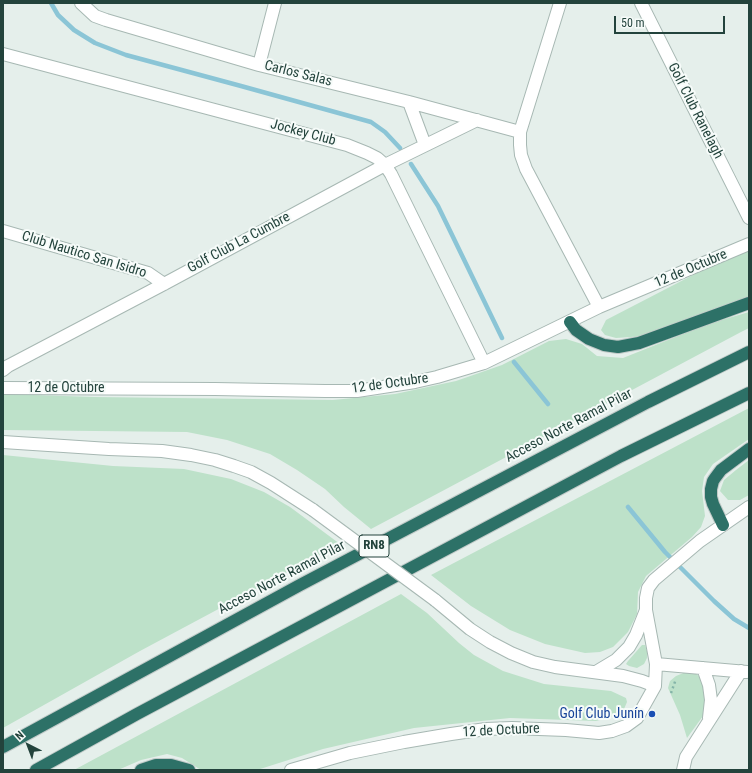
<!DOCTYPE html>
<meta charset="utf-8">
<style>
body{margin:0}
#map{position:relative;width:752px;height:773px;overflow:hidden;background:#e5efeb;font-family:"Roboto Condensed",sans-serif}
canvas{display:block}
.frame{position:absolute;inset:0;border:4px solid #23433c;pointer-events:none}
.north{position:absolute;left:8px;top:725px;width:40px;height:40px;-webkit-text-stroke:3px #f6fbf9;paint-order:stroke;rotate:318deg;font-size:11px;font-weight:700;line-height:16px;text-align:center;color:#23433c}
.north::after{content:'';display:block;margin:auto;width:14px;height:18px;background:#23433c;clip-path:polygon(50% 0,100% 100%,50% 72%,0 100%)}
.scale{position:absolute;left:614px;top:16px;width:111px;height:18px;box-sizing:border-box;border:2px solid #23433c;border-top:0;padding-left:5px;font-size:12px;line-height:14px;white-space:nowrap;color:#23433c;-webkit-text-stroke:3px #f6fbf9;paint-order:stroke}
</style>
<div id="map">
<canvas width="752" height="773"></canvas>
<div class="frame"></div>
<div class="north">N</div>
<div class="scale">50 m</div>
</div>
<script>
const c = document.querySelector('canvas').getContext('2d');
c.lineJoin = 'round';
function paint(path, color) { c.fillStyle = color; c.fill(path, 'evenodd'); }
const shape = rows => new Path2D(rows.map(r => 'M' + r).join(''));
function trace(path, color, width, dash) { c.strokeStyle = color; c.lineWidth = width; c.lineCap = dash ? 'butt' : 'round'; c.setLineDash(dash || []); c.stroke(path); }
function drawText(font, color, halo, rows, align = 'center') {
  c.font = font + ' "Roboto Condensed",sans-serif'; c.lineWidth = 4; c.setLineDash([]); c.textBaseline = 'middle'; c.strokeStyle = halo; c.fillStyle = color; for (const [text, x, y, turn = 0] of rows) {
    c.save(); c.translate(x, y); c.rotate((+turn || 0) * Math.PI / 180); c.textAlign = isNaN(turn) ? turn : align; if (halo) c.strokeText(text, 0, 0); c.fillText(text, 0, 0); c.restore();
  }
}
const green = shape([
 [749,251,749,297,645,336,616,338,605,335,601,330,606,320,720,261],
 [749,312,749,328,741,332,371,529,344,507,325,489,297,470,270,454,227,440,187,432,3,430,3,394,94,397,333,400,395,394,456,381,502,365,549,341,566,339,582,344,597,356,623,358,708,324],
 [749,408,749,439,713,464,704,477,702,491,705,516,701,527,692,537,646,576,638,592,637,614,628,632,613,647,600,652,585,653,545,644,510,630,471,606,431,575],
 [3,455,113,466,184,469,231,479,264,492,290,507,340,544,140,651,3,728],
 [749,460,749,495,740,500,728,500,720,491,724,480,736,470],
 [401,594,427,613,459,643,474,655,503,671,544,684,611,691,626,698,627,702,624,709,614,716,596,721,510,718,414,728,323,749,257,770,201,770,182,758,167,754,141,760,118,770,74,770],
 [642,645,645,645,647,651,647,658,644,664,637,668,629,666,626,664,628,661],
 [686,672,695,673,701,678,704,687,707,703,703,716,687,738,680,715,668,688,670,681,676,676]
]);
const stream = shape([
 [51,3,58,15,74,30,95,43,126,55,241,86,371,122,385,132,400,148],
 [411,164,438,206,502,338],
 [514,362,548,404],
 [628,507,665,552,714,601,734,619,749,628]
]);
const path = shape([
 [671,693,676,679]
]);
const minor = shape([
 [81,3,95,16,106,20,259,65,409,102,520,132],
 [560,3,520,132,520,145,521,155,526,169,599,307],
 [641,3,749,218],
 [3,54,347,145,367,153,377,158,385,165,391,174,484,363],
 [259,65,275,3],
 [409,102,425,145],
 [3,231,148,273,164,284],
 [3,370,8,366,164,284,385,165,477,120],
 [3,388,215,389,325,391,357,391,415,382,437,377,484,363,599,307,749,244],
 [3,442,109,449,162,451,191,455,215,460,234,466,251,472,271,483,313,510],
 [435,600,470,629,490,642,511,653,533,662,555,667,623,676,642,681,655,686],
 [656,664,747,672],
 [703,668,709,685,711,700,709,718],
 [596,672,616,660,629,647,636,635,646,610],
 [291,770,350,753,404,742,451,734,486,729,512,728,566,730,599,733,612,731,626,726,637,718,655,686,656,664,646,610,646,598,648,588,654,580,700,541,749,507],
 [683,770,686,757,741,671]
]);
const highway = shape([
 [570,322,576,330,589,339,604,345,618,347,639,343,749,303],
 [723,525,713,504,711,497,711,489,713,481,715,478,721,470,749,449],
 [3,747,300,585,648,402,749,352],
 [36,770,137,714,621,456,749,393],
 [141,770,156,765,171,765,189,770]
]);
const minorBridge = shape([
 [313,510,435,600]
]);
const markers = [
 [652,714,4,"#1a4fb4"]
];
const shields = [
 [374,546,30]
];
const shieldNames = [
 ["RN8",374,546]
];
const streetNames = [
 ["Carlos Salas",298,74,14],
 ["Golf Club Ranelagh",695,111,63],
 ["Jockey Club",303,133,15],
 ["Golf Club La Cumbre",239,243,-28],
 ["Club Nautico San Isidro",84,255,17],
 ["12 de Octubre",691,269,-23],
 ["12 de Octubre",390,384,-8],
 ["12 de Octubre",66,388],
 ["Acceso Norte Ramal Pilar",569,426,-28],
 ["Acceso Norte Ramal Pilar",282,578,-28],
 ["12 de Octubre",501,731,-3]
];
const transitNames = [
 ["Golf Club Junín",644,714]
];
paint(green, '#bde1c9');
trace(stream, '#8bc5d6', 4.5);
trace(minor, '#a7b8b3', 14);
trace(highway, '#c1cac8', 14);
trace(path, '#84b4a8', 2.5, [2, 3]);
trace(minor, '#fff', 12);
trace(highway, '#2d7167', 12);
trace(minorBridge, '#a7b8b3', 14, []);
trace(minorBridge, '#fff', 12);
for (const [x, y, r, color] of markers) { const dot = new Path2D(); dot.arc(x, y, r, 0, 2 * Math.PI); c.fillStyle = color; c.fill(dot); trace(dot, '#f6fbf9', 1.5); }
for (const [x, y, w] of shields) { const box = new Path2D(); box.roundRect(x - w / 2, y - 11, w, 22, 3); c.fillStyle = '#f6fbf9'; c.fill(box); trace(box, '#23433c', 1); }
drawText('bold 13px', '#23433c', null, shieldNames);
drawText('14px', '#23433c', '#f6fbf9', streetNames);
drawText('14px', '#164399', '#f6fbf9', transitNames, 'right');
</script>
